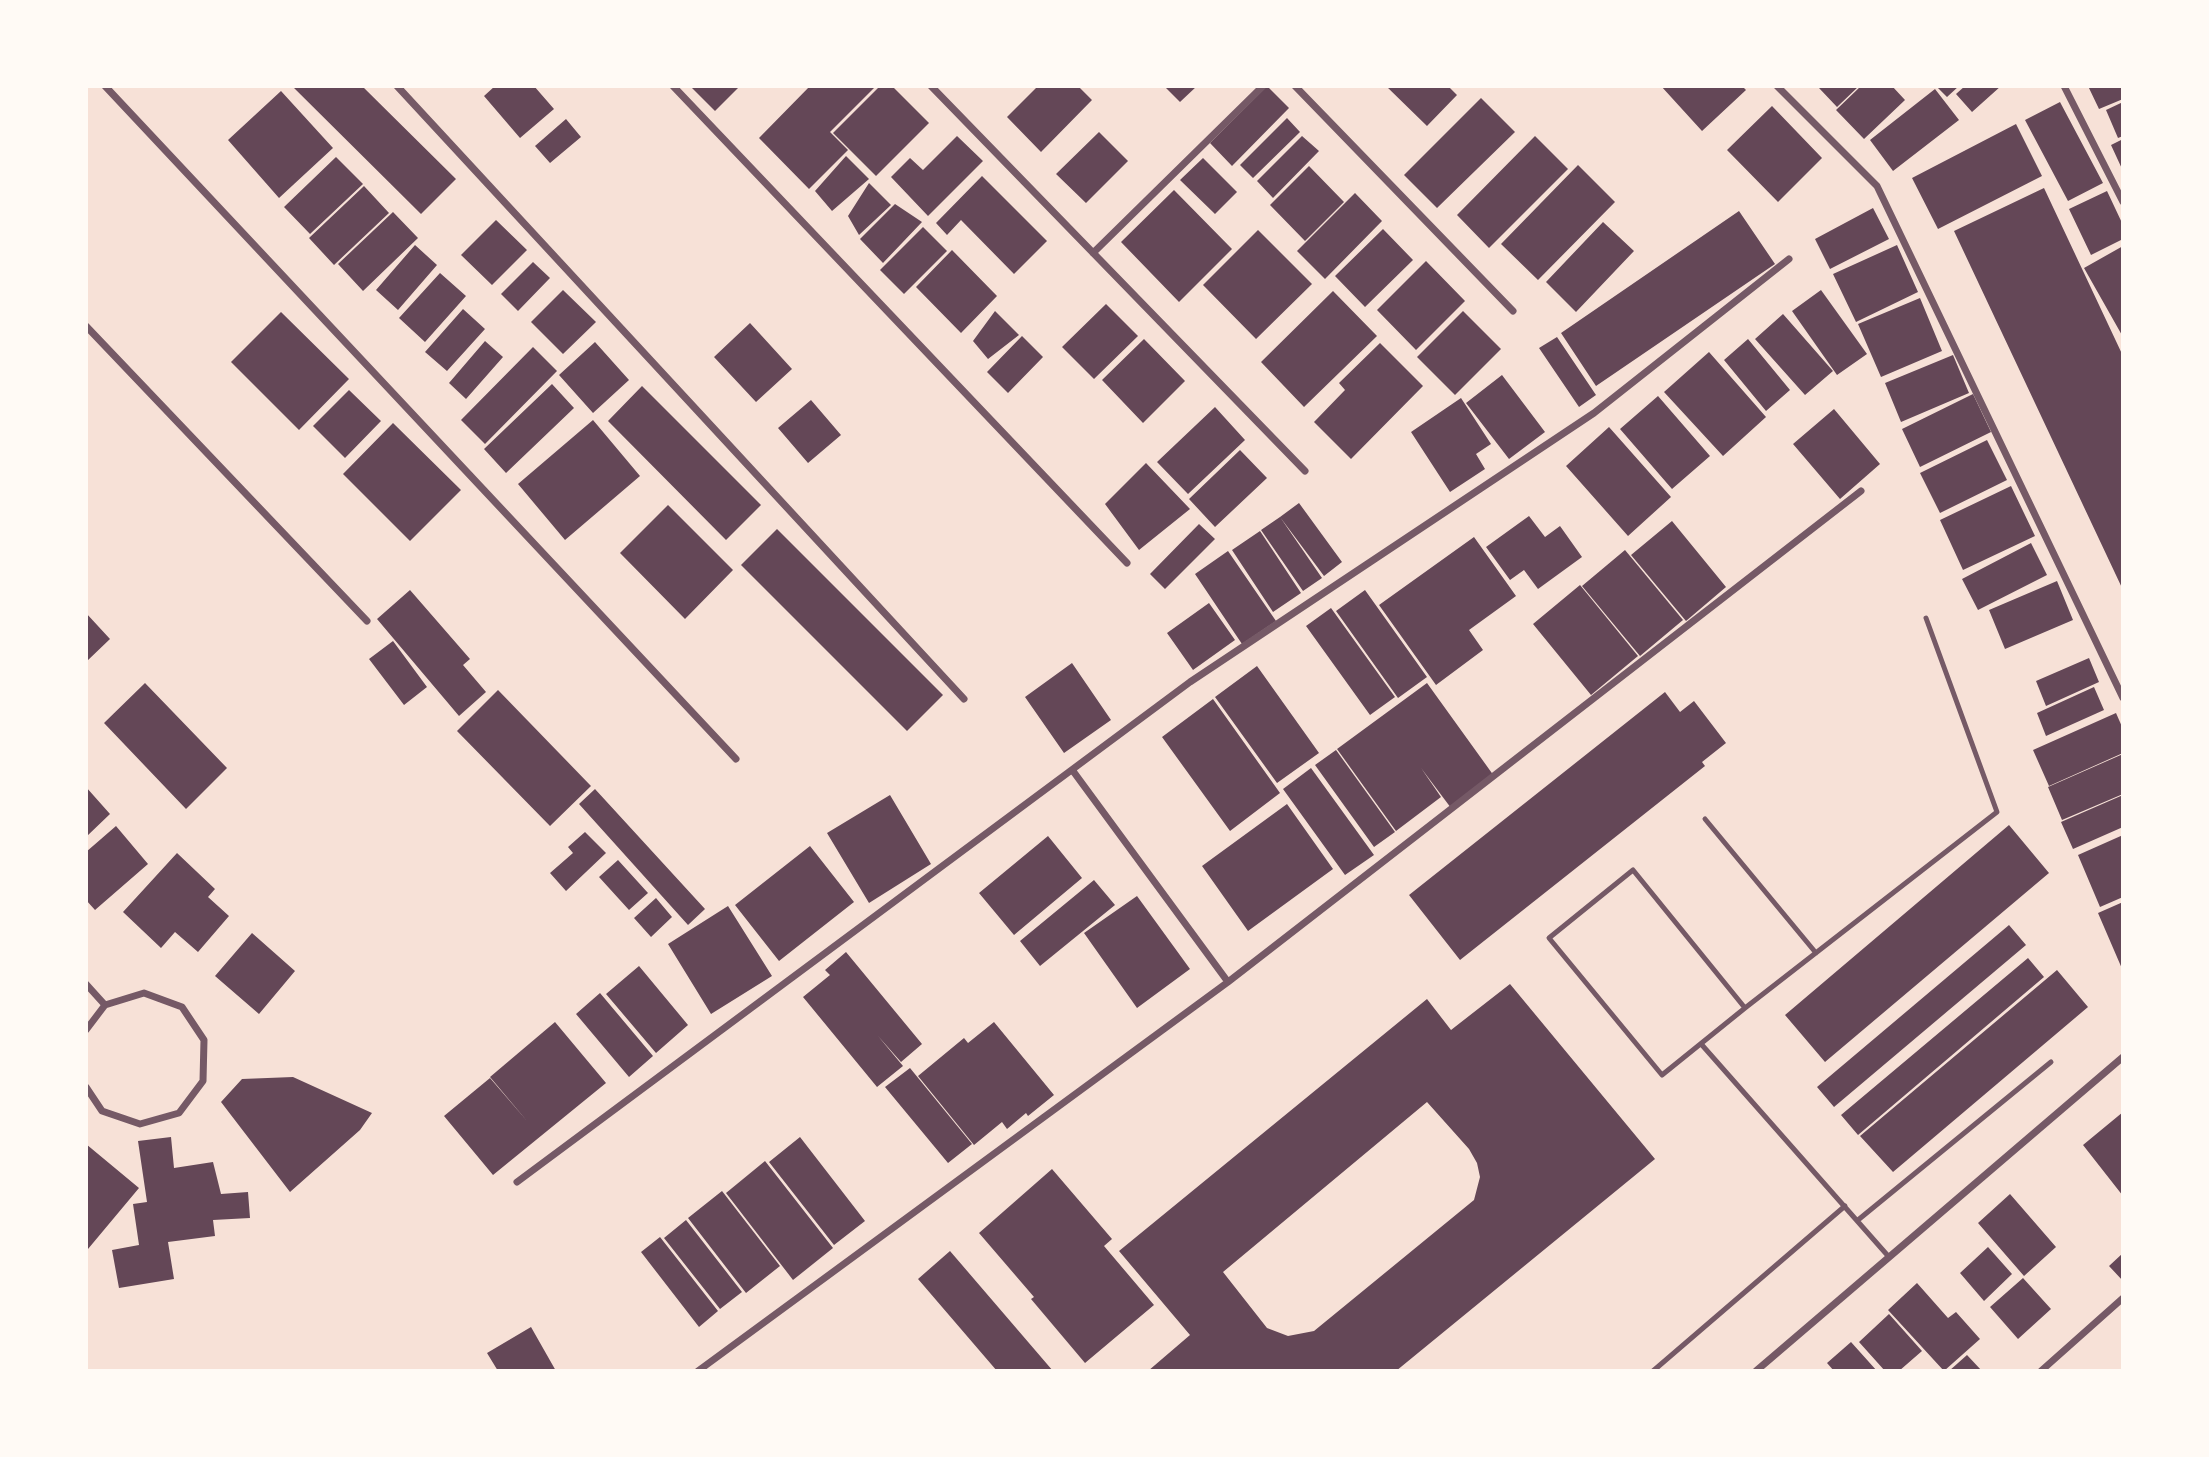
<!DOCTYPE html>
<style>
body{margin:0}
#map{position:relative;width:2209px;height:1457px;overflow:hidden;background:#f7e1d7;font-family:Manrope,sans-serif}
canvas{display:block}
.frame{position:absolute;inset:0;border:88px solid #fffaf5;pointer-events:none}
</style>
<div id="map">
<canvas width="2209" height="1457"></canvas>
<div class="frame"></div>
</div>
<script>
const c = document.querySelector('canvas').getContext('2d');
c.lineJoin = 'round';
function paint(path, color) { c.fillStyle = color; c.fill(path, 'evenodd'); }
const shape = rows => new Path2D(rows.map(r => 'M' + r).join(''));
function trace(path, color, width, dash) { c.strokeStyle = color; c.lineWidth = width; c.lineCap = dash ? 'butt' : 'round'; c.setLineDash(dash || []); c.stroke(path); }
const building = shape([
 [292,86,362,86,456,179,421,214],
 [495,86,534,86,554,109,520,138,484,96],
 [690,86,740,86,715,111],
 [810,86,876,86,830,132,848,150,809,189,759,138],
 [880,86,892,86,929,123,876,176,833,133],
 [1038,86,1078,86,1092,100,1041,152,1007,117],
 [1164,86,1197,86,1180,102],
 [1267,86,1289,108,1232,166,1210,143],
 [1386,86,1448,86,1457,95,1427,126],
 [1661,86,1742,86,1746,90,1702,131],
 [1821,86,1859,86,1837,107,1819,88],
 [1861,86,1892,86,1905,100,1864,139,1836,110],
 [1936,86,1959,86,1947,97],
 [1965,86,2001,86,1972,112,1956,94],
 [2088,86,2123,86,2123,99,2099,109],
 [1935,89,1959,120,1893,171,1870,140],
 [281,91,333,148,279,198,228,140],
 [1481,98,1515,132,1437,208,1404,175],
 [2060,102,2103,183,2068,201,2025,120],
 [2123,102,2123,136,2118,138,2106,110],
 [1772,106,1822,158,1778,202,1727,150],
 [1287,118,1300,132,1253,178,1240,165],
 [566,119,581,137,550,163,535,146],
 [2016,124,2042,176,1938,229,1912,178],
 [1099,132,1128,161,1086,203,1056,174],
 [957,136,983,161,928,216,891,177,910,158,923,170],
 [1302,136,1319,151,1273,198,1257,181],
 [1535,136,1568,169,1489,248,1457,215],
 [2123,139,2123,171,2111,145],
 [846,156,869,179,832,211,815,191],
 [336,157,363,184,310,234,284,207],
 [1203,158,1237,192,1215,214,1180,180],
 [1578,165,1615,202,1538,280,1501,244],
 [1309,166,1344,202,1305,241,1270,205],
 [982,176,1047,241,1014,274,961,220,947,235,936,223],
 [869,183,891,205,859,235,848,216],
 [364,186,389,213,334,265,309,238],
 [2044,188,2123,356,2123,590,1954,231],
 [1174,190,1232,249,1179,302,1121,242],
 [2107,191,2123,225,2123,239,2091,255,2069,209],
 [1355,193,1382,221,1325,279,1297,251],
 [895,204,922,222,883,263,860,239],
 [1873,208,1889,239,1830,269,1815,239],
 [1739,211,1775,264,1596,386,1561,333],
 [393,212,418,238,363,291,338,264],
 [496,220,527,250,492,285,461,255],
 [1603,222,1634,251,1576,312,1546,282],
 [923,227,947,251,904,294,880,270],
 [1383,229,1413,260,1365,307,1335,276],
 [1258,230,1312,284,1256,339,1203,285],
 [415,245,437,265,398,310,376,290],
 [1897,245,1918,292,1856,322,1833,274],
 [2123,246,2123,337,2084,268],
 [952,250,997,296,961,333,916,287],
 [1426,261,1465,301,1416,350,1377,310],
 [533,262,550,278,518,311,501,294],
 [440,273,466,296,425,342,399,318],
 [563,290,596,322,563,354,531,322],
 [1821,290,1867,354,1837,375,1792,311],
 [1333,291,1377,336,1304,407,1261,362],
 [1920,298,1942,351,1881,377,1858,324],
 [1106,304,1138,336,1094,379,1062,347],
 [463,309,485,329,447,371,425,352],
 [995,311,1019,335,988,359,973,341],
 [1463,311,1501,349,1455,395,1417,357],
 [281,312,349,379,299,430,231,362],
 [1783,314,1833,371,1805,395,1755,339],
 [750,323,792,369,756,402,714,357],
 [1022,336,1043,357,1008,393,987,372],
 [1557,337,1596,395,1579,407,1539,348],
 [1144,339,1185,381,1143,423,1102,380],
 [1748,339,1790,390,1766,411,1724,360],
 [485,341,503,357,466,399,449,383],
 [595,342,629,380,593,413,559,375],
 [1380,343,1423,386,1351,459,1314,422,1345,390,1339,383],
 [533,347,557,371,485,444,461,420],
 [1709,352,1766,417,1723,456,1664,392],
 [1953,355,1969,393,1901,422,1885,383],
 [1502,375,1545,432,1509,459,1466,403],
 [552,384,574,408,506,473,484,449],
 [642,386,761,505,726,540,608,421],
 [349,390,381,421,345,458,313,426],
 [1973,394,1991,432,1920,467,1902,429],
 [1658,396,1710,456,1672,489,1620,429],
 [1461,398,1491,444,1476,454,1485,469,1450,492,1411,432],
 [811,400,841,435,808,463,778,428],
 [1215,407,1245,440,1188,494,1157,462],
 [1834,409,1880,464,1840,499,1793,444],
 [593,420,640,476,565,540,518,484],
 [393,423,461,490,410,541,343,474],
 [1609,427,1671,497,1628,536,1566,466],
 [1987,440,2007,480,1940,513,1920,473],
 [1240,450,1267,478,1215,527,1189,499],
 [1146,463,1190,509,1139,550,1105,504],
 [2011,486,2035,536,1963,570,1940,520],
 [1299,503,1342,562,1324,576,1280,517],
 [668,505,733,570,685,619,620,553],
 [1529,516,1545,537,1560,526,1582,557,1538,589,1524,570,1510,580,1486,547],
 [1280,517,1322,578,1303,591,1261,530],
 [1672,521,1726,587,1686,621,1631,555],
 [1199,524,1215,539,1165,589,1150,574],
 [777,529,943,695,907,731,741,565],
 [1260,531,1301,593,1273,612,1232,550],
 [1474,537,1516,596,1469,630,1483,650,1436,685,1379,605],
 [2031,543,2047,575,1978,610,1962,579],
 [1625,550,1683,620,1640,656,1582,586],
 [1228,551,1276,621,1242,644,1195,574],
 [2057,581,2073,620,2005,649,1989,610],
 [1580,585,1638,656,1591,695,1533,624],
 [410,590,470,659,463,665,486,692,459,716,377,619],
 [1365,590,1427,677,1398,698,1336,611],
 [1209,603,1235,640,1193,670,1167,633],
 [1331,608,1395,697,1370,715,1306,626],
 [86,613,110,639,86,662],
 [393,641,427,687,404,705,369,659],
 [2089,658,2099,682,2046,706,2036,681],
 [1072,663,1111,720,1064,753,1025,697],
 [1257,666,1319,753,1277,783,1215,697],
 [145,683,227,768,186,809,104,723],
 [1427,683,1494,776,1451,808,1421,768,1441,797,1396,831,1337,749],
 [2094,687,2104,710,2046,736,2037,713],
 [498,690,591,786,550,826,457,731],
 [1665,692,1680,712,1694,701,1726,743,1702,762,1705,766,1460,960,1409,895],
 [1213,699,1280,793,1230,831,1162,737],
 [2116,713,2123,729,2123,753,2049,786,2033,750],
 [1336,750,1395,832,1374,847,1315,765],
 [2123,754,2123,794,2062,820,2048,787],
 [1311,768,1374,855,1345,875,1283,789],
 [86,787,110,814,86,837],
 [595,789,705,909,688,925,579,804],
 [890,795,931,864,869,903,827,833],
 [2123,795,2123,827,2073,849,2061,822],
 [1287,804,1333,869,1248,931,1202,866],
 [2009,825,2049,873,1825,1062,1785,1015],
 [116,826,148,864,95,910,86,900,86,852],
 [585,832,606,853,566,891,550,873,573,853,568,847],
 [2123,835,2123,897,2100,907,2078,855],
 [1048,836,1082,878,1014,935,979,893],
 [810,846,854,902,779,961,735,905],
 [177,853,215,889,208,897,229,916,198,952,175,932,161,948,123,912],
 [618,860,648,893,629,910,599,877],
 [1094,880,1115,905,1040,966,1020,941],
 [1137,896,1190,969,1137,1008,1084,933],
 [656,898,672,917,651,937,634,918],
 [2123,902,2123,971,2098,913],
 [728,906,772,976,711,1014,668,944],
 [2009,925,2026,945,1834,1107,1817,1087],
 [252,933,295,971,259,1014,215,976],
 [846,952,922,1044,901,1062,878,1036,903,1066,877,1087,803,997,830,975,825,970],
 [2028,958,2044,977,1858,1135,1841,1115],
 [639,966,688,1025,656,1053,606,994],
 [2057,970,2088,1007,1893,1172,1860,1136],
 [1510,984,1655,1159,1396,1371,1148,1371,1190,1335,1119,1251,1427,999,1451,1030],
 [1427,1102,1469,1149,1477,1163,1480,1177,1474,1200,1314,1331,1288,1336,1267,1328,1223,1272],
 [600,993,653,1056,629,1077,576,1014],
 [555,1022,606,1083,493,1175,444,1116,490,1078,527,1121,490,1077],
 [994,1022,1054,1095,1028,1116,1026,1113,1007,1129,1002,1122,974,1145,918,1076,964,1038,968,1043],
 [910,1068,972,1144,948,1163,885,1087],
 [293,1077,372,1113,360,1130,290,1192,221,1102,242,1079],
 [2123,1112,2123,1196,2083,1145],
 [171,1137,174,1168,213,1162,221,1194,248,1192,250,1218,213,1220,215,1236,168,1242,174,1279,119,1288,112,1250,139,1245,133,1204,147,1202,138,1141],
 [800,1137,865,1221,834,1245,769,1162],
 [86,1144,139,1188,88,1249,86,1247],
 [765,1161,833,1248,793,1280,726,1193],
 [1052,1169,1112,1239,1104,1246,1154,1305,1085,1363,1031,1299,1034,1297,979,1233],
 [722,1191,780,1266,746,1293,688,1218],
 [2010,1194,2056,1247,2024,1276,1978,1223],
 [686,1220,742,1292,720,1309,664,1238],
 [660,1237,718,1311,699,1327,641,1252],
 [1988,1247,2012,1274,1984,1301,1960,1273],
 [950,1251,1053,1371,997,1371,918,1279],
 [2123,1253,2123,1281,2109,1266],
 [2023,1278,2051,1309,2018,1339,1990,1307],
 [1917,1283,1948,1318,1956,1312,1980,1339,1944,1371,1888,1310],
 [1889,1314,1922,1351,1899,1371,1885,1371,1859,1342],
 [531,1327,556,1371,498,1371,487,1353],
 [1851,1342,1877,1371,1834,1371,1827,1363],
 [1967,1355,1982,1371,1949,1371]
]);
const service = shape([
 [1705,819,1816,953],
 [1745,1008,1662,1075,1549,938,1633,870,1745,1008,1997,812,1926,618],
 [1702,1045,1889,1257],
 [1858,1220,2051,1062],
 [1653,1371,1845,1206]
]);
const minor = shape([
 [105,86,736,759],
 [397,86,964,699],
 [673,86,1127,563],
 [931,86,1305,471],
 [1295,86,1513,311],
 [1777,86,1877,186,2123,698],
 [2064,86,2123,202],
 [1093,253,1263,86],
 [86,326,367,621],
 [1073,771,1228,982],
 [86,984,105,1005],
 [86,1030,105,1005,144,993,182,1007,204,1040,203,1081,179,1113,140,1124,102,1111,86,1087],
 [517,1182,1190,682,1594,413,1789,259],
 [698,1371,1228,982,1861,491],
 [1756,1371,2123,1057],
 [2041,1371,2123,1298]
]);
paint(building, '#644757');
trace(service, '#755966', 5);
trace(minor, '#755966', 7);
</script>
